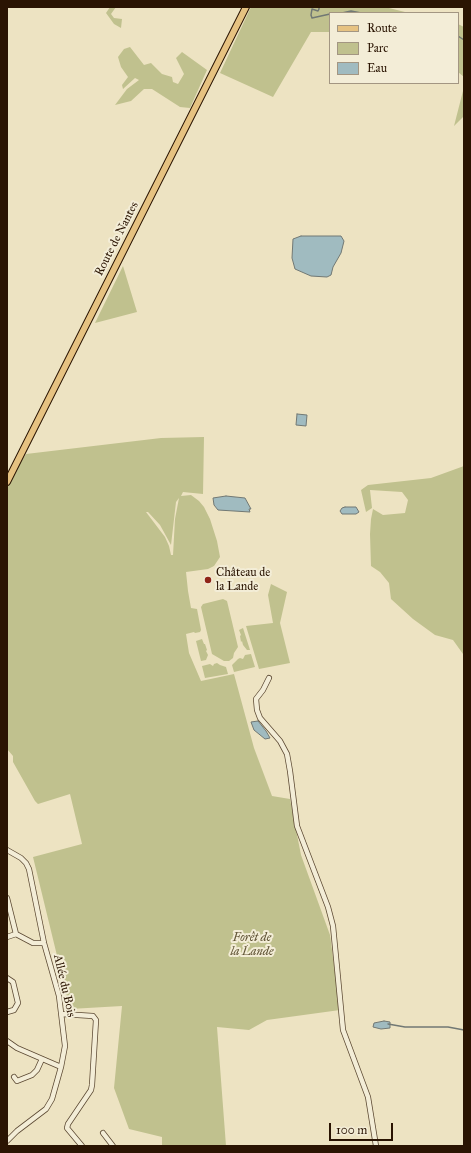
<!DOCTYPE html>
<meta charset="utf-8">
<style>
body{margin:0}
#map{position:relative;width:471px;height:1153px;overflow:hidden;background:#ede3c2;font-family:"IM FELL Great Primer",serif}
canvas{display:block}
.frame{position:absolute;inset:0;border:8px solid #2a1402;pointer-events:none}
.legend{position:absolute;left:329px;top:12px;width:130px;height:72px;box-sizing:border-box;background:#f3edd7;border:1px solid #a39682;margin:0;padding:5px 7px;list-style:none;font-size:12px;color:#2a1402}
.legend li{display:flex;align-items:center;gap:8px;height:20px}
.legend b{width:20px;border:1px solid #a39682}
.scale{position:absolute;left:329px;top:1123px;width:64px;height:18px;box-sizing:border-box;border:2px solid #2a1402;border-top:0;padding-left:5px;font-size:12px;line-height:14px;white-space:nowrap;color:#2a1402;-webkit-text-stroke:3px #f3edd7;paint-order:stroke}
</style>
<div id="map">
<canvas width="471" height="1153"></canvas>
<div class="frame"></div>
<ul class="legend">
<li><b style="height:5px;background:#e6c281"></b>Route</li>
<li><b style="height:11px;background:#c0c18e"></b>Parc</li>
<li><b style="height:11px;background:#a0bbc0"></b>Eau</li>
</ul>
<div class="scale">100 m</div>
</div>
<script>
const c = document.querySelector('canvas').getContext('2d');
c.lineJoin = 'round';
function paint(path, color) { c.fillStyle = color; c.fill(path, 'evenodd'); }
const shape = rows => new Path2D(rows.map(r => 'M' + r).join(''));
function trace(path, color, width, dash) { c.strokeStyle = color; c.lineWidth = width; c.lineCap = dash ? 'butt' : 'round'; c.setLineDash(dash || []); c.stroke(path); }
function drawText(font, color, halo, rows, align = 'center') {
  c.font = font + ' "IM FELL Great Primer",serif'; c.lineWidth = 4; c.setLineDash([]); c.textBaseline = 'middle'; c.strokeStyle = halo; c.fillStyle = color; for (const [text, x, y, turn = 0] of rows) {
    c.save(); c.translate(x, y); c.rotate((+turn || 0) * Math.PI / 180); c.textAlign = isNaN(turn) ? turn : align; if (halo) c.strokeText(text, 0, 0); c.fillText(text, 0, 0); c.restore();
  }
}
const green = shape([
 [110,7,116,7,111,14,114,18,122,19,121,28,114,24,106,13],
 [251,7,385,7,409,13,330,13,330,32,311,32,273,97,220,73],
 [458,24,464,27,464,77,458,72],
 [130,47,144,65,151,63,162,74,172,77,173,82,178,84,184,74,176,58,182,52,207,70,190,108,180,107,152,89,144,89,131,101,115,105,127,89,139,80,135,78,123,89,122,85,128,77,121,67,118,57,124,49],
 [464,87,464,116,454,126],
 [123,266,137,312,95,323],
 [204,437,203,494,183,492,181,496,191,495,199,501,204,507,210,519,217,541,220,557,214,566,208,569,186,572,188,591,191,608,197,609,201,630,200,632,195,633,194,632,186,634,189,653,201,681,234,674,254,748,272,796,290,799,301,855,330,935,340,1010,267,1020,249,1030,217,1027,226,1146,162,1146,162,1137,129,1129,114,1088,122,1006,70,1009,33,857,82,844,70,794,38,804,35,801,13,762,13,756,7,749,7,484,26,454,161,438],
 [179,498,175,519,173,555,171,555,169,546,165,537,146,512,148,512,160,525,171,545,176,502],
 [464,466,464,654,463,654,453,640,435,635,413,619,391,599,389,583,380,572,371,566,370,534,371,519,373,509,383,515,405,513,408,500,402,492,370,490,372,508,366,512,361,490,368,485,431,478],
 [271,584,287,592,280,623,290,663,259,669,246,626,273,623,268,595],
 [223,599,227,601,238,647,234,653,233,658,229,661,224,661,212,654,201,607,203,604],
 [243,628,250,650,247,650,243,645,242,641,241,642,240,636,241,635,239,630],
 [202,639,204,644,205,644,207,650,206,651,208,655,206,660,201,661,196,641],
 [251,654,255,667,234,672,232,665,238,659,240,658,243,659,245,655],
 [217,663,220,665,226,667,228,674,205,678,202,666,210,664,213,666,214,664]
]);
const water = shape([
 [301,236,341,236,344,241,341,253,333,267,331,275,327,277,311,276,295,269,292,258,293,239,301,236],
 [297,414,307,415,306,426,296,425,297,414],
 [226,496,245,498,251,509,249,509,250,512,218,510,214,505,213,498,226,496],
 [345,507,356,507,359,512,356,514,342,514,340,511,342,508,345,507],
 [258,721,266,731,270,738,265,739,254,730,251,722,258,721],
 [384,1021,390,1022,390,1028,381,1029,373,1027,374,1023,384,1021]
]);
const stream = shape([
 [319,7,319,9,318,11,312,9,311,15,312,18,330,14],
 [342,13,351,11,361,13],
 [458,36,464,40],
 [388,1024,405,1027,448,1027,464,1030]
]);
const minor = shape([
 [269,678,263,690,256,699,257,710,260,718,280,741,287,754,290,771,297,826,328,907,333,926,343,1030,368,1097,376,1146],
 [7,850,21,858,26,863,29,869,44,943,59,996,65,1046,61,1067,52,1099,46,1109,17,1131,7,1141],
 [7,898,16,934],
 [7,937,16,934,33,943,44,943],
 [7,978,13,982,18,1003,14,1010,7,1012],
 [62,1014,93,1016,96,1020,92,1085,91,1090,68,1124,67,1128,82,1146],
 [7,1041,17,1048,61,1067],
 [14,1077,17,1081,32,1075,37,1070,42,1059],
 [103,1133,113,1146]
]);
const major = shape([
 [7,482,246,7]
]);
const markers = [
 [208,580,4,"#8f2418"]
];
const streetNames = [
 ["Route de Nantes",117,239,-63],
 ["Allée du Bois",64,986,77]
];
const poiNames = [
 ["Château de",216,573],
 ["la Lande",216,587]
];
const parkNames = [
 ["Forêt de",252,938],
 ["la Lande",252,952]
];
paint(green, '#c0c18e');
paint(water, '#a0bbc0');
trace(water, '#717874', 1);
trace(stream, '#717874', 1.5);
trace(minor, '#5b4832', 6);
trace(major, '#2a1402', 8);
trace(minor, '#f3edd7', 4.5);
trace(major, '#e6c281', 6);
for (const [x, y, r, color] of markers) { const dot = new Path2D(); dot.arc(x, y, r, 0, 2 * Math.PI); c.fillStyle = color; c.fill(dot); trace(dot, '#f3edd7', 1.5); }
drawText('12px', '#2a1402', '#f3edd7', streetNames);
drawText('12px', '#2a1402', '#f3edd7', poiNames, 'left');
drawText('italic 12px', '#5e5133', '#f3edd7', parkNames);
</script>
